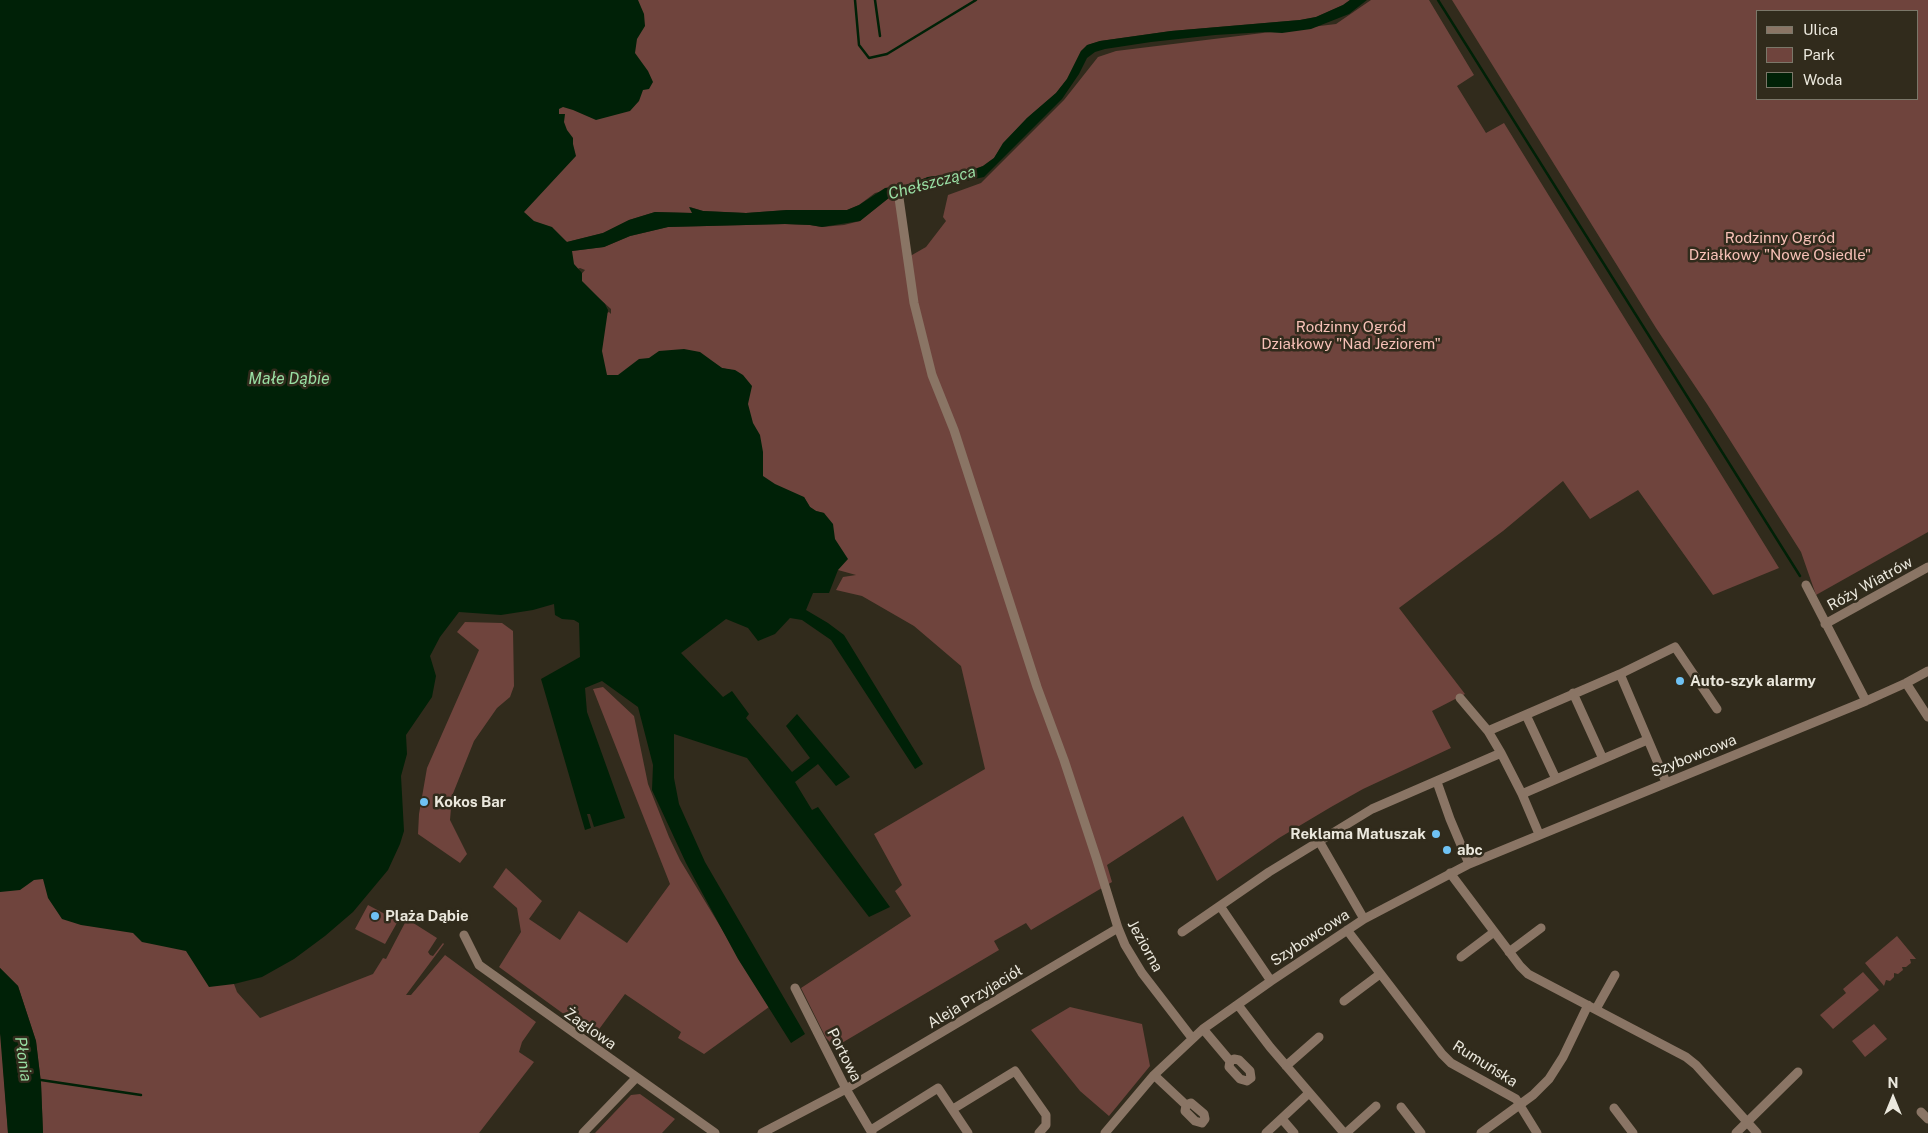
<!DOCTYPE html>
<meta charset="utf-8">
<style>
body{margin:0}
#map{position:relative;width:1928px;height:1133px;overflow:hidden;background:#312b1c;font-family:"Public Sans",sans-serif}
canvas{display:block}
.legend{position:absolute;left:1756px;top:10px;width:162px;height:90px;box-sizing:border-box;background:#312b1c;border:1px solid #7b7769;margin:0;padding:6px 9px;list-style:none;font-size:15px;color:#ebe8dd}
.legend li{display:flex;align-items:center;gap:10px;height:25px}
.legend b{width:25px;border:1px solid #7b7769}
.north{position:absolute;left:1868px;top:1073px;width:50px;height:50px;-webkit-text-stroke:4px #312b1c;paint-order:stroke;rotate:0deg;font-size:14px;font-weight:700;line-height:20px;text-align:center;color:#ebe8dd}
.north::after{content:'';display:block;margin:auto;width:18px;height:22px;background:#ebe8dd;clip-path:polygon(50% 0,100% 100%,50% 72%,0 100%)}
</style>
<div id="map">
<canvas width="1928" height="1133"></canvas>
<ul class="legend">
<li><b style="height:6px;background:#8a7565"></b>Ulica</li>
<li><b style="height:14px;background:#6f443d"></b>Park</li>
<li><b style="height:14px;background:#002107"></b>Woda</li>
</ul>
<div class="north">N</div>
</div>
<script>
const c = document.querySelector('canvas').getContext('2d');
c.lineJoin = 'round';
function paint(path, color) { c.fillStyle = color; c.fill(path, 'evenodd'); }
const shape = rows => new Path2D(rows.map(r => 'M' + r).join(''));
function trace(path, color, width, dash) { c.strokeStyle = color; c.lineWidth = width; c.lineCap = dash ? 'butt' : 'round'; c.setLineDash(dash || []); c.stroke(path); }
function drawText(font, color, halo, rows, align = 'center') {
  c.font = font + ' "Public Sans",sans-serif'; c.lineWidth = 5; c.setLineDash([]); c.textBaseline = 'middle'; c.strokeStyle = halo; c.fillStyle = color; for (const [text, x, y, turn = 0] of rows) {
    c.save(); c.translate(x, y); c.rotate((+turn || 0) * Math.PI / 180); c.textAlign = isNaN(turn) ? turn : align; if (halo) c.strokeText(text, 0, 0); c.fillText(text, 0, 0); c.restore();
  }
}
const green = shape([
 [619,0,1350,0,1343,5,1316,17,1300,20,1171,31,1100,41,1088,45,1081,51,1067,79,1056,93,1027,118,1004,143,994,158,983,166,967,172,928,177,910,184,875,193,859,205,847,210,787,210,746,213,703,211,690,207,693,213,655,212,629,220,603,233,567,242,464,202,549,123],
 [1371,0,1429,0,1474,75,1457,86,1486,133,1504,123,1779,568,1713,595,1638,490,1590,519,1563,481,1503,531,1399,608,1465,694,1432,711,1451,748,1363,789,1331,807,1279,838,1217,881,1183,816,1107,865,1112,882,1031,930,1026,923,994,941,999,950,835,1047,826,1038,801,988,911,916,895,891,902,885,874,834,985,769,961,666,914,626,862,596,836,590,843,577,856,575,838,570,824,513,816,511,810,507,804,497,767,495,731,370,722,368,713,362,589,419,603,315,609,312,611,314,611,309,577,279,585,270,580,268,577,269,559,254,572,251,604,247,630,236,668,227,785,224,810,225,822,227,844,225,860,221,890,197,896,196,905,259,926,247,946,221,943,217,948,195,981,183,1064,100,1098,57,1116,51,1336,24],
 [1452,0,1928,0,1928,532,1816,595,1801,552,1707,404,1656,328],
 [1757,11,1917,11,1917,99,1757,99],
 [465,622,502,623,513,631,514,686,510,697,497,708,474,741,452,796,450,820,467,854,460,863,418,834,419,814,427,768,479,650,457,632],
 [603,687,634,716,648,784,669,837,680,860,769,1007,704,1054,678,1038,681,1032,625,994,594,1036,499,967,521,932,517,908,493,887,506,868,542,901,529,919,560,940,579,911,627,943,670,884,593,689],
 [0,825,173,931,234,984,237,992,260,1018,373,974,383,958,386,959,407,919,437,938,428,952,430,955,433,956,443,943,444,944,406,995,411,995,445,955,536,1022,522,1042,519,1052,534,1062,479,1133,43,1133,41,1083,36,1041,18,986,0,968],
 [368,905,398,921,385,944,355,929],
 [1897,936,1916,959,1910,959,1911,963,1906,967,1902,967,1903,970,1898,974,1894,973,1894,977,1890,981,1886,980,1884,986,1865,963],
 [1863,972,1879,990,1833,1029,1820,1015,1846,993,1843,989],
 [1070,1007,1142,1024,1150,1066,1109,1116,1080,1091,1031,1030],
 [1874,1024,1887,1039,1865,1057,1852,1041],
 [0,1033,1,1036,8,1133,0,1133],
 [640,1094,675,1119,662,1133,595,1133,631,1095]
]);
const water = shape([
 [0,0,638,0,644,14,645,26,637,39,635,53,648,71,653,82,649,89,643,90,639,101,630,111,596,120,573,110,563,107,559,109,559,114,565,114,564,122,567,130,573,138,573,144,576,156,524,212,534,221,552,227,567,242,603,233,629,220,655,212,692,213,689,207,703,211,746,213,787,210,847,210,859,205,885,188,910,184,928,177,967,172,983,166,994,158,1003,143,1027,118,1056,93,1067,79,1081,51,1087,45,1100,41,1171,31,1300,20,1316,17,1343,5,1350,0,1367,0,1349,14,1311,29,1282,33,1265,32,1215,35,1151,42,1105,49,1095,52,1087,58,1079,74,1062,99,984,177,933,188,906,192,890,197,860,221,822,227,810,225,785,224,668,227,630,236,604,247,572,251,574,264,582,273,582,281,605,304,608,310,602,351,607,375,618,375,639,359,649,358,659,351,684,349,700,352,722,368,735,370,743,375,752,386,748,404,753,423,760,435,763,452,763,476,775,484,804,497,810,507,816,511,824,513,833,524,835,539,848,559,838,570,829,593,813,593,806,610,828,623,844,635,923,764,915,769,831,640,802,620,790,618,775,634,758,641,748,628,726,619,681,653,723,697,732,691,749,714,746,718,792,772,810,758,786,726,797,714,850,777,836,786,818,764,795,782,812,810,818,807,890,907,869,917,747,758,674,734,674,778,679,804,705,862,805,1034,791,1043,738,959,686,863,652,790,653,765,638,707,602,681,585,688,587,712,625,818,594,827,590,814,587,814,591,828,585,830,541,679,580,657,579,623,574,620,562,619,555,615,554,604,533,610,501,615,459,612,440,637,430,656,436,676,432,697,406,735,407,754,401,776,404,831,400,844,388,870,353,912,325,936,294,959,262,977,234,984,209,987,186,951,142,942,133,933,81,925,62,919,48,898,43,879,34,880,20,890,0,892],
 [0,968,18,986,36,1041,41,1083,43,1133,8,1133,0,1033]
]);
const stream = shape([
 [855,0,859,45,869,58,887,54,976,0],
 [875,0,880,36],
 [1438,0,1800,576],
 [41,1080,141,1095]
]);
const street = shape([
 [899,198,914,303,932,375,954,430,1037,687,1064,760,1096,857,1118,928,1125,945,1142,973,1192,1038],
 [1806,585,1866,701],
 [1825,624,1928,567],
 [1906,683,1928,717],
 [1573,693,1603,759],
 [1460,698,1488,731,1501,753,1522,794,1539,834],
 [1526,715,1556,779],
 [1488,731,1620,674],
 [1437,782,1450,819,1469,864],
 [1666,782,1620,674,1675,647,1717,709],
 [1522,794,1647,740],
 [1319,841,1364,919],
 [1450,873,1520,966,1528,974,1686,1057,1696,1065,1757,1133],
 [1220,906,1271,981],
 [1347,930,1442,1054,1451,1063,1516,1099,1537,1133],
 [1182,932,1269,872,1372,809,1501,753],
 [464,935,479,965,715,1133],
 [1509,952,1541,928],
 [1461,957,1494,932],
 [795,988,846,1089,872,1133],
 [1344,1001,1380,974],
 [1238,1005,1270,1047,1344,1133],
 [1596,1009,1615,975],
 [1203,1029,1230,1061],
 [1234,1059,1239,1060,1250,1071,1251,1078,1247,1081,1240,1079,1229,1067,1230,1061,1234,1059],
 [1286,1066,1319,1037],
 [1154,1075,1186,1105],
 [1191,1103,1204,1114,1205,1119,1202,1123,1195,1121,1185,1111,1186,1105,1191,1103],
 [1401,1107,1421,1133],
 [1614,1108,1633,1133],
 [953,1109,1015,1071,1046,1115,1046,1125,1039,1133],
 [1921,1112,1928,1119],
 [1282,1119,1294,1133],
 [871,1130,938,1088,968,1133],
 [583,1133,636,1078],
 [762,1133,846,1089,1118,928],
 [1105,1133,1154,1075,1203,1029,1271,981,1364,919,1469,864,1866,701,1906,683,1928,671],
 [1266,1133,1309,1093],
 [1346,1133,1376,1106],
 [1481,1133,1533,1095,1549,1079,1563,1057,1588,1005],
 [1736,1133,1798,1072]
]);
const markers = [
 [1680,681,5,"#6fc2f4"],
 [424,802,5,"#6fc2f4"],
 [1436,834,5,"#6fc2f4"],
 [1447,850,5,"#6fc2f4"],
 [375,916,5,"#6fc2f4"]
];
const parkNames = [
 ["Rodzinny Ogród",1780,238],
 ["Działkowy \"Nowe Osiedle\"",1780,255],
 ["Rodzinny Ogród",1351,327],
 ["Działkowy \"Nad Jeziorem\"",1351,344]
];
const streetNames = [
 ["Róży Wiatrów",1870,584,-29],
 ["Szybowcowa",1694,756,-22],
 ["Szybowcowa",1310,938,-33],
 ["Jeziorna",1145,946,61],
 ["Aleja Przyjaciół",975,997,-31],
 ["Żaglowa",590,1029,35],
 ["Portowa",844,1055,63],
 ["Rumuńska",1485,1064,32]
];
const poiNames = [
 ["Auto-szyk alarmy",1690,681],
 ["Kokos Bar",434,802],
 ["Reklama Matuszak",1426,834,"right"],
 ["abc",1457,850],
 ["Plaża Dąbie",385,916]
];
const waterNames = [
 ["Chełszcząca",932,183,-15],
 ["Małe Dąbie",289,379],
 ["Płonia",23,1059,82]
];
paint(green, '#6f443d');
paint(water, '#002107');
trace(stream, '#002107', 2.5);
trace(street, '#8a7565', 9);
for (const [x, y, r, color] of markers) { const dot = new Path2D(); dot.arc(x, y, r, 0, 2 * Math.PI); c.fillStyle = color; c.fill(dot); trace(dot, '#312b1c', 2); }
drawText('15px', '#f7c1b7', '#312b1c', parkNames);
drawText('15px', '#ebe8dd', '#312b1c', streetNames);
drawText('bold 15px', '#ebe8dd', '#312b1c', poiNames, 'left');
drawText('italic 16px', '#99dea3', '#312b1c', waterNames);
</script>
